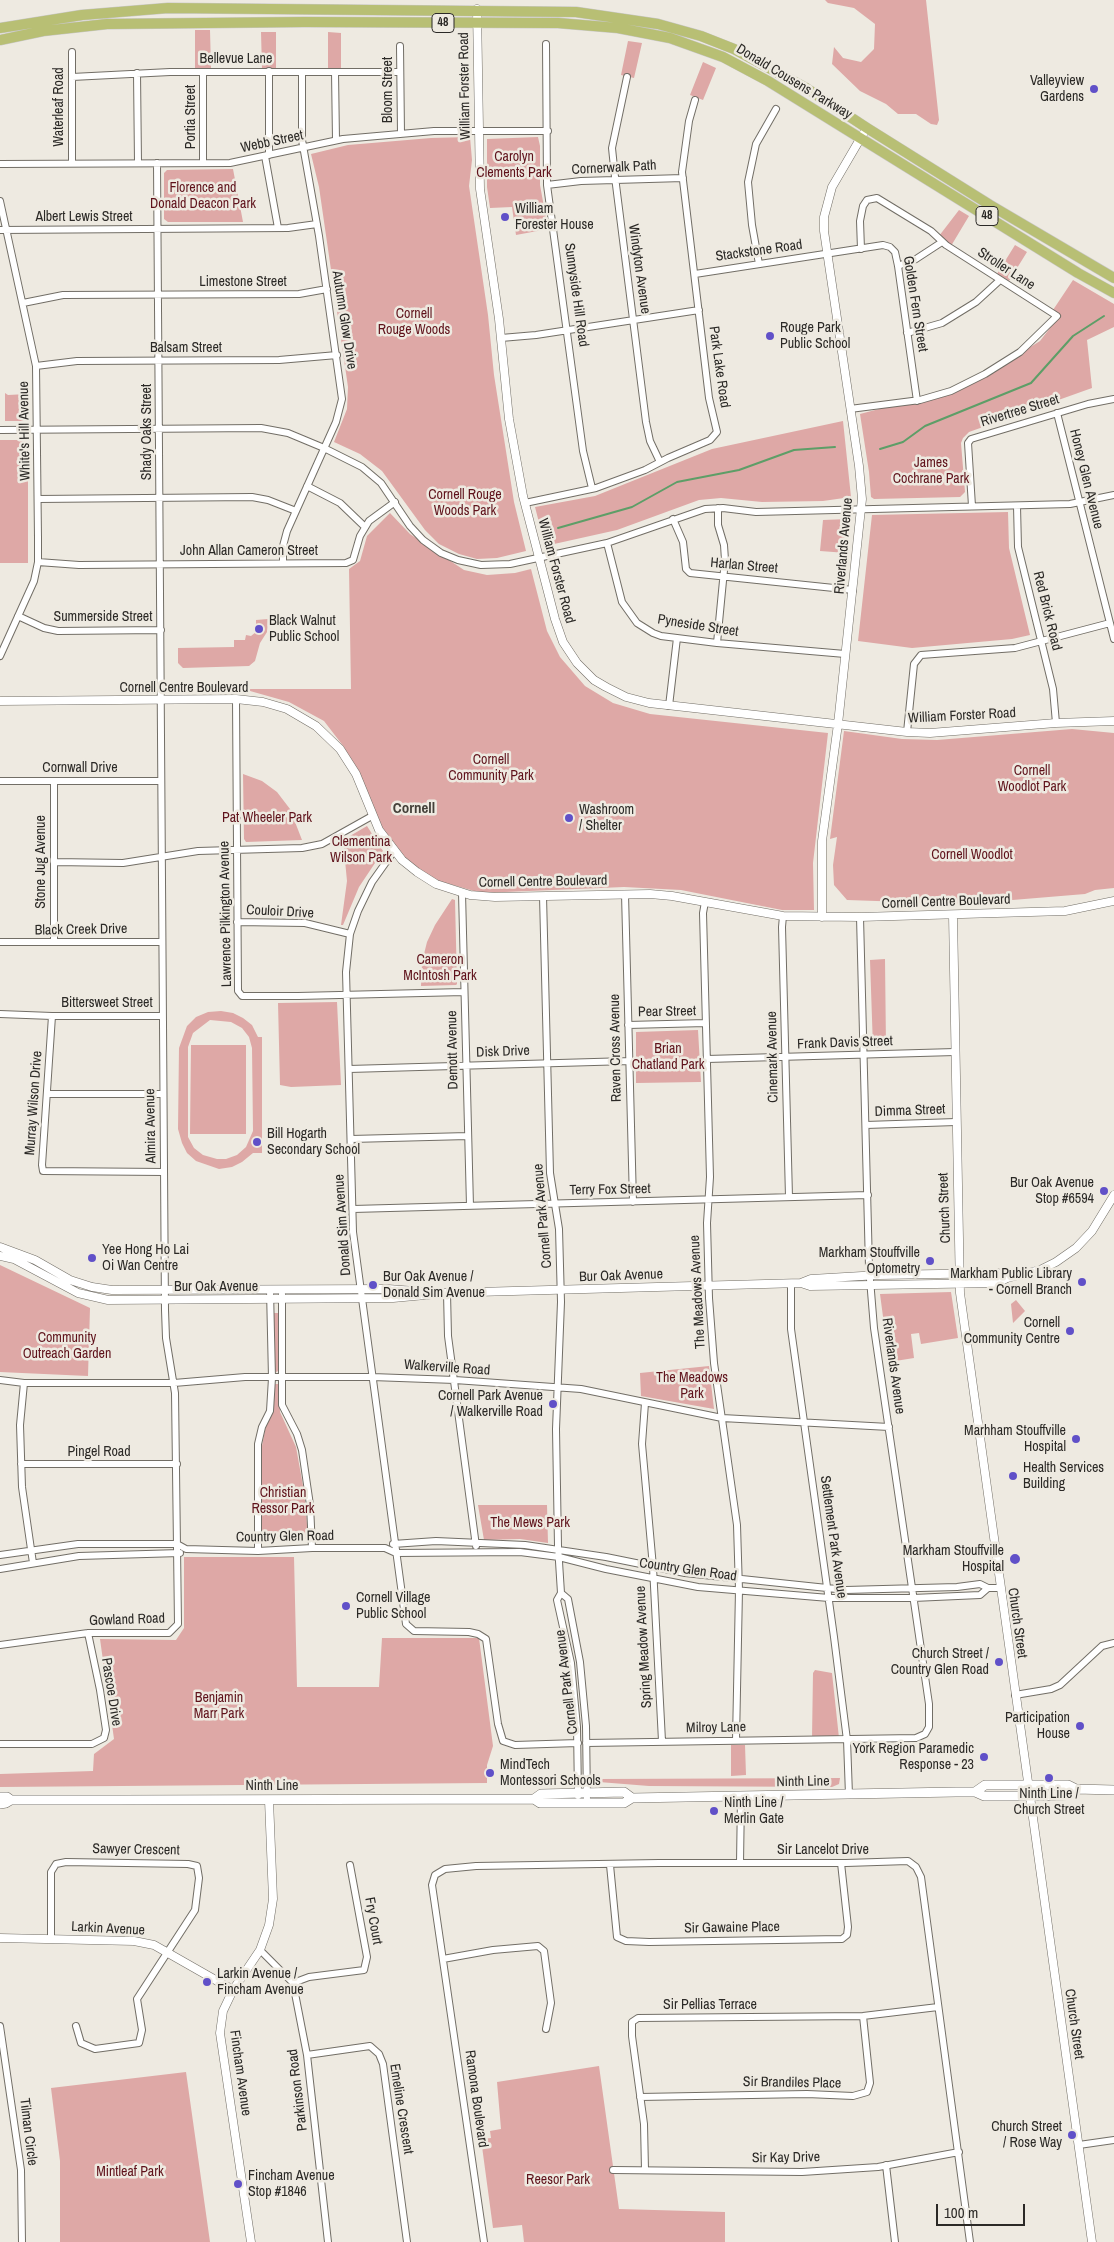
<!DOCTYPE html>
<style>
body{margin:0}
#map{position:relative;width:1114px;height:2242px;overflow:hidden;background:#eeeae1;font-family:"Archivo Narrow",sans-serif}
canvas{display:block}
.scale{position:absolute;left:936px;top:2204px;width:89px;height:22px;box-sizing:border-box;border:2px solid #2b2926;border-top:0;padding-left:6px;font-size:15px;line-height:18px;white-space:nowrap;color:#2b2926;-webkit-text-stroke:4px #eeeae1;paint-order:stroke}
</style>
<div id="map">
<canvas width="1114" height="2242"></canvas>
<div class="scale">100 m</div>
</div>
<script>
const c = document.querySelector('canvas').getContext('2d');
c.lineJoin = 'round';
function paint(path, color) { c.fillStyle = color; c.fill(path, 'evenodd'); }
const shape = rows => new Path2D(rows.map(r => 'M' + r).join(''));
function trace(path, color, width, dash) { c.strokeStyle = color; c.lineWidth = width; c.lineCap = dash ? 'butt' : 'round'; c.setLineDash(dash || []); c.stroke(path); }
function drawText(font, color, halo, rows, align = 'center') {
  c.font = font + ' "Archivo Narrow",sans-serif'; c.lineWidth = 5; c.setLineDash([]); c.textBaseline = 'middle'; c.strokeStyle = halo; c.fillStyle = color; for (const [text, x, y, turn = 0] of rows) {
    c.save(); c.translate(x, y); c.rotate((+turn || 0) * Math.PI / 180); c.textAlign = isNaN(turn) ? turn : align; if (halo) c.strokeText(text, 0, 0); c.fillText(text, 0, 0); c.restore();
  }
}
const green = shape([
 [825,0,926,0,939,120,937,125,931,124,916,114,898,114,886,104,860,91,832,64,834,47,843,58,861,62,874,49,875,24,854,8,828,3],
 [195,30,210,30,211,68,195,68],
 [261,32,276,32,276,68,262,69],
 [328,32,341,33,341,68,328,68],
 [628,41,642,43,634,78,621,75],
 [703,62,716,68,703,100,690,95],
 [470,137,472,160,469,186,488,315,494,375,514,502,526,551,497,558,477,559,459,554,439,544,425,530,382,471,360,454,334,442,347,409,348,387,319,187,311,154,348,145,431,138],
 [538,137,540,146,540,185,548,229,516,235,512,207,490,208,487,187,487,139],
 [233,169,243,222,168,222,164,219,164,173,167,170],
 [959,210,969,216,951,246,939,236],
 [1015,245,1027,252,1009,281,997,274],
 [1073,280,1114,304,1114,327,1087,340,1092,388,969,432,963,438,961,443,965,492,960,497,874,499,871,497,869,472,860,414,970,385,1040,341,1060,315,1053,310],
 [5,393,8,395,27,394,28,421,5,421],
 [843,421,851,497,823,501,762,502,721,498,699,500,617,530,545,546,535,507,595,496,712,449],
 [0,440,28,440,28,563,0,563],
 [1008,512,1009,548,1030,635,1012,639,912,648,858,641,872,515],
 [390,513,410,534,464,570,487,575,515,573,531,569,547,631,560,657,585,686,613,703,650,714,828,733,813,863,814,910,782,910,681,890,624,887,481,893,439,881,420,871,400,854,386,836,344,747,324,721,289,702,243,689,351,689,349,569,360,561,367,536],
 [848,519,851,522,847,553,820,551,823,520],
 [268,619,267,632,260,643,255,661,249,666,183,668,178,663,178,648,234,647,234,640,245,640,246,635,251,636,256,632,256,620],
 [1072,729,1114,733,1114,888,1095,890,1085,894,964,904,847,900,834,885,833,865,837,837,830,839,844,731,902,739,937,740],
 [243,774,262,781,277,792,290,809,302,840,246,842,244,839],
 [367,826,383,851,359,887,343,925,341,925,347,881,343,840],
 [452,899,455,900,457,984,456,985,421,986,422,962,427,942,435,925],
 [885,959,886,1047,873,1048,870,960],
 [337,1002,341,1085,291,1087,280,1085,278,1003],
 [221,1011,233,1013,243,1018,252,1025,258,1037,262,1037,262,1153,253,1153,242,1162,232,1167,219,1169,196,1161,187,1153,182,1143,178,1129,179,1048,187,1026,196,1017,208,1012],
 [210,1020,231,1022,242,1028,249,1037,252,1048,253,1131,246,1147,237,1155,226,1159,217,1159,203,1155,194,1148,188,1137,188,1047,193,1033],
 [698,1030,701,1082,636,1083,636,1032],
 [191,1045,246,1045,246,1134,190,1134],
 [0,1265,90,1308,88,1376,0,1372],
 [951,1292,958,1338,921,1344,919,1333,911,1334,914,1358,889,1362,880,1294],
 [1016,1300,1025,1311,1013,1323,1011,1304],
 [273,1313,279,1313,279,1369,277,1372,274,1371],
 [709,1366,714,1409,641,1396,640,1373],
 [274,1384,279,1384,280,1412,296,1447,305,1497,308,1539,261,1538,260,1456],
 [478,1505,547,1505,548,1543,520,1539,484,1540],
 [184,1557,294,1557,297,1687,379,1687,382,1638,479,1638,493,1746,487,1765,487,1783,0,1787,0,1774,93,1771,94,1754,114,1739,100,1639,176,1640,184,1628],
 [815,1670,832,1673,839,1738,812,1738,813,1673],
 [731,1745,745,1745,746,1775,731,1776],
 [840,1778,839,1784,832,1787,649,1786,599,1782,601,1779],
 [599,2066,619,2209,725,2212,725,2242,524,2242,522,2225,493,2228,481,2139,491,2138,490,2131,501,2129,497,2082],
 [186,2072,210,2242,60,2242,60,2161,51,2088]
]);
const stream = shape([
 [880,449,903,442,925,426,1031,383,1073,336,1104,316],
 [558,528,632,507,677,482,739,470,794,450,835,447]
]);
const minor = shape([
 [546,44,547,185,583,451,592,488],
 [400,46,401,134],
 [269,71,269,155],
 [203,72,203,163],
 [335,72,336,140],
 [137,73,138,163],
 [72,77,170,72,400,72],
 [627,77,612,148,615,177,646,422,650,441,660,462],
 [265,156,278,228],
 [72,163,72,52],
 [0,164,230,163,343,139,434,131,548,131],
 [547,185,581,181,683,178],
 [0,201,36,366,38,538,38,562,34,581,0,656],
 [0,230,288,228,317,224],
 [759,264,752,225,748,182,756,144,776,109],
 [898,266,916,259,942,242],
 [695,274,883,245,890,247,895,252,898,266,917,401],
 [23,303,63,295,299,294,327,289],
 [907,333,942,323,976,302,1000,280],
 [501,338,536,335,699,310],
 [36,366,77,361,279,360,337,355],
 [850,409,920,400,951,391,985,374,1020,352,1057,316,946,245,931,231,877,198,867,200,863,206,860,221,861,249],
 [1057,413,1114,639],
 [0,430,261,428,288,433,324,448,362,467,381,483,410,526,423,540,441,553,458,560,481,565,510,564,607,543,705,509,723,508,756,512,1070,504,1114,495],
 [307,486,340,503,365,527],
 [38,499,252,497,268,500,296,511],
 [525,503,596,488,645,470,668,458,710,440,717,432,709,398,682,172,689,121,695,100],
 [972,506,968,443,971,439,1088,404,1114,399],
 [1017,506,1018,547,1053,689,1056,723],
 [673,519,683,542,686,569,690,573,853,590],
 [607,543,622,602,637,623,653,633,661,636,717,643,845,654],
 [38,562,79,565,346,563,353,560,360,536,369,521,395,502],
 [283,563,283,546,287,531,336,422,342,399,319,236,302,140,302,72],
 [18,616,44,628,58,631,161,630],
 [717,643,725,560,724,545,718,525,718,508],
 [236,699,238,991,242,996,298,996,464,992],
 [669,706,677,638],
 [907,732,914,664,921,655,1015,648,1110,623],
 [0,781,160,781],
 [394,851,372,882,358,911,350,934,346,972,353,1232,406,1624,414,1631,469,1632,478,1634,486,1639,498,1724,503,1741,515,1745,578,1743],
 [54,862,123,863,198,851,302,848,322,844,372,816],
 [462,893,470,1206],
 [625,894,633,1202],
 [543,896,550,1173,559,1229,561,1302,556,1429,558,1546,561,1593,557,1600,571,1663,577,1727,578,1796],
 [705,902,703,913,710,1177,707,1223,709,1298,714,1363,737,1525,739,1590,736,1740],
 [783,916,782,927,789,1197],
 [237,922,305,923,350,934],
 [0,942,161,942],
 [54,942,54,781],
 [0,1014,52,1016,42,1165,43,1171,164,1172],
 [52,1016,162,1016],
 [628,1025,706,1023],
 [707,1059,955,1052],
 [349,1069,629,1061],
 [47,1094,163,1094],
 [866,1125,956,1122],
 [351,1139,468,1136],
 [353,1209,868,1195],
 [791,1284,791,1329,834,1637,847,1740,849,1795],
 [447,1293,448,1336,476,1546],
 [282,1294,282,1405,297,1434,302,1450,310,1505,312,1548],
 [0,1380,24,1383,174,1383,245,1377,372,1377,455,1380,581,1389,722,1418,889,1427],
 [24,1383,20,1425,22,1487,33,1563],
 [645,1403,642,1444,653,1567,662,1741],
 [21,1464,177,1464],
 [393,1544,436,1541,525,1545,606,1557,685,1573,846,1590,957,1587,980,1584,988,1588,1000,1588],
 [258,1551,258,1444,262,1427,270,1411,272,1378,270,1290],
 [0,1555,78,1544,177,1544,186,1549,258,1551,312,1548,385,1548,396,1553,520,1552,559,1557,606,1569,698,1587,829,1598,913,1598,980,1595,988,1588],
 [0,1569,79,1556,180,1553],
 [561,1593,568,1599,580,1662,586,1726,587,1802],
 [0,1645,88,1633,169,1633,178,1624,175,1393,166,1338,165,1310,157,163],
 [1015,1695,1051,1689,1060,1685,1102,1646,1114,1643],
 [586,1743,916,1738,925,1734,929,1727,929,1704,874,1328,869,1267,860,917],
 [0,1744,92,1744,104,1738,106,1730,100,1690,88,1633],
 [740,1863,741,1797],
 [610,1865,617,1937,626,1941,649,1942,842,1939,847,1935,848,1927,841,1863],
 [51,1939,51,1872,56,1864,66,1862,188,1864,197,1866,199,1878,195,1910,137,1999,142,2030,139,2043,95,2049,81,2043,76,2026],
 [260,1950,293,1983,307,2055,328,2242],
 [443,1959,493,1950,538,1946,544,1951,551,2003,546,2029],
 [293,1983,309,1977,364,1970,367,1957,350,1865],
 [0,2026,21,2170,22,2242],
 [307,2055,370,2046,379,2054,383,2064,407,2242],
 [640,2097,807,2094,853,2096,867,2092,870,2083,863,2016],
 [1079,2145,1114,2140],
 [886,2165,895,2242],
 [613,2170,802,2172,878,2167,959,2152],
 [645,2170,644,2124,632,2036,632,2022,638,2018,863,2016,938,2007],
 [484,2242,432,1885,435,1875,445,1869,476,1866,659,1863,846,1863,908,1861,916,1867,921,1877,970,2242]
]);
const tertiary = shape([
 [477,9,480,189,499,319,509,419,523,496,555,619,563,642,577,663,594,680,606,687,626,697,649,703,907,732,930,733,1056,723,1114,721],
 [0,701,236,699,263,702,287,709,316,726,340,749,356,774,379,830,402,860,417,872,436,884,470,895,495,897,650,894,672,896,783,916,860,917,1065,911,1114,901],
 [953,915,960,1293,1092,2242],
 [822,917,822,841,838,724,862,499,859,466,824,231,824,217,832,187,863,134],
 [0,1247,35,1260,70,1280,92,1287,112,1290,388,1289,441,1293,801,1283,810,1286,998,1283,1007,1278,1040,1270,1056,1262,1076,1248,1092,1231,1114,1195],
 [0,1256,14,1259,78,1293,108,1300,393,1298,436,1294],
 [801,1283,811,1279,879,1275,998,1273,1007,1278],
 [0,1938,134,1941,154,1945,233,1990],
 [251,2242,220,2033,223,2011,233,1990,260,1950,269,1925,273,1899,269,1800]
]);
const secondary = shape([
 [975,1792,985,1785,1068,1785,1076,1789,1114,1790],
 [0,1797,7,1797,11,1800,120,1800,534,1799,541,1794,624,1792,632,1798],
 [534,1799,540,1803,624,1803,632,1798,956,1792,975,1792,984,1796,1041,1796,1067,1795,1076,1789],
 [0,1804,6,1803,11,1800]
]);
const primary = shape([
 [0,28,82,15,168,8,576,12,658,24,701,36,734,49,806,88,867,128,990,205,1114,278],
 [0,40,43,31,107,24,304,22,558,23,618,28,670,38,723,57,768,81,1078,273,1114,293]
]);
const markers = [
 [1094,89,5,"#6050c8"],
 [505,217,5,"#6050c8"],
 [770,336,5,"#6050c8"],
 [259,629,5,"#6050c8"],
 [569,818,5,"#6050c8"],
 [257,1142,5,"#6050c8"],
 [1104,1191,5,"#6050c8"],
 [92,1258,5,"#6050c8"],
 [930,1261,5,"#6050c8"],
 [1082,1282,5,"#6050c8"],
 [373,1285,5,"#6050c8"],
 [1070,1331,5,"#6050c8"],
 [553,1404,5,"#6050c8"],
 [1076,1439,5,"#6050c8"],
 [1013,1476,5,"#6050c8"],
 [1015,1559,6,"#6050c8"],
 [346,1606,5,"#6050c8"],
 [999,1662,5,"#6050c8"],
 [1080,1726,5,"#6050c8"],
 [984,1757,5,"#6050c8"],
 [490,1773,5,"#6050c8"],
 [1049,1778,5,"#6050c8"],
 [714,1811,5,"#6050c8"],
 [207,1982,5,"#6050c8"],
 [1072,2135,5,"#6050c8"],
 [238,2184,5,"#6050c8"]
];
const shields = [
 [443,23,22],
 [987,216,22]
];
const shieldNames = [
 ["48",443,23],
 ["48",987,216]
];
const streetNames = [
 ["Bellevue Lane",236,59],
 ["Donald Cousens Parkway",794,82,31],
 ["William Forster Road",465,86,-91],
 ["Bloom Street",388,90,-90],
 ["Waterleaf Road",59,107,-90],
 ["Portia Street",191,117,-90],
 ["Webb Street",272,142,-12],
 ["Cornerwalk Path",614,168,-3],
 ["Albert Lewis Street",84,217],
 ["Stackstone Road",759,251,-8],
 ["Windyton Avenue",639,269,82],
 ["Stroller Lane",1006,269,33],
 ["Limestone Street",243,282],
 ["Sunnyside Hill Road",576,295,82],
 ["Golden Fern Street",915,304,81],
 ["Autumn Glow Drive",344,320,81],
 ["Balsam Street",186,348],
 ["Park Lake Road",719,367,82],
 ["Rivertree Street",1020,411,-17],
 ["White's Hill Avenue",25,431,-91],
 ["Shady Oaks Street",147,432,-90],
 ["Honey Glen Avenue",1086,479,76],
 ["Riverlands Avenue",844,546,-85],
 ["John Allan Cameron Street",249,551],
 ["Harlan Street",744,566,5],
 ["William Forster Road",556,571,75],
 ["Red Brick Road",1047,611,76],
 ["Summerside Street",103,617],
 ["Pyneside Street",698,626,9],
 ["Cornell Centre Boulevard",184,688],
 ["William Forster Road",962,716,-3],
 ["Cornwall Drive",80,768],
 ["Stone Jug Avenue",41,862,-90],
 ["Cornell Centre Boulevard",543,882,-1],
 ["Cornell Centre Boulevard",946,902,-2],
 ["Couloir Drive",280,912,3],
 ["Lawrence Pilkington Avenue",226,914,-91],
 ["Black Creek Drive",81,930,-1],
 ["Bittersweet Street",107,1003],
 ["Pear Street",667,1012,-1],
 ["Frank Davis Street",845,1043,-2],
 ["Raven Cross Avenue",616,1048,-91],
 ["Demott Avenue",453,1050,-91],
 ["Disk Drive",503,1052,-2],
 ["Cinemark Avenue",773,1057,-91],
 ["Murray Wilson Drive",34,1103,-86],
 ["Dimma Street",910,1111,-2],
 ["Almira Avenue",151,1126,-91],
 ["Terry Fox Street",610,1190,-1],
 ["Church Street",945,1208,-92],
 ["Cornell Park Avenue",543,1216,-95],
 ["Donald Sim Avenue",343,1225,-94],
 ["Bur Oak Avenue",621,1276,-2],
 ["Bur Oak Avenue",216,1287],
 ["The Meadows Avenue",698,1292,-93],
 ["Riverlands Avenue",893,1366,82],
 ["Walkerville Road",447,1368,4],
 ["Pingel Road",99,1452],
 ["Country Glen Road",285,1537,-1],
 ["Settlement Park Avenue",833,1537,82],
 ["Country Glen Road",688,1570,8],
 ["Gowland Road",127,1620,-2],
 ["Church Street",1017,1623,82],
 ["Spring Meadow Avenue",644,1647,-93],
 ["Cornell Park Avenue",567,1682,-97],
 ["Pascoe Drive",111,1692,81],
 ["Milroy Lane",716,1728,-1],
 ["Ninth Line",803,1782,-1],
 ["Ninth Line",272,1786],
 ["Sawyer Crescent",136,1850,1],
 ["Sir Lancelot Drive",823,1850],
 ["Fry Court",373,1921,80],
 ["Sir Gawaine Place",732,1928,-1],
 ["Larkin Avenue",108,1929,3],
 ["Sir Pellias Terrace",710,2005],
 ["Church Street",1074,2024,82],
 ["Fincham Avenue",240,2073,82],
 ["Sir Brandiles Place",792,2083,1],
 ["Parkinson Road",298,2090,-97],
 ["Ramona Boulevard",476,2099,82],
 ["Emeline Crescent",401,2109,81],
 ["Tilman Circle",28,2132,83],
 ["Sir Kay Drive",786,2158,-1]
];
const poiNames = [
 ["Valleyview",1084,81,"right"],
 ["Gardens",1084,97,"right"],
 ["William",515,209],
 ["Forester House",515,225],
 ["Rouge Park",780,328],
 ["Public School",780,344],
 ["Black Walnut",269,621],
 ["Public School",269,637],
 ["Washroom",579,810],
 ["/ Shelter",579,826],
 ["Bill Hogarth",267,1134],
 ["Secondary School",267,1150],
 ["Bur Oak Avenue",1094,1183,"right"],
 ["Stop #6594",1094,1199,"right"],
 ["Yee Hong Ho Lai",102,1250],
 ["Oi Wan Centre",102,1266],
 ["Markham Stouffville",920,1253,"right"],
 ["Optometry",920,1269,"right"],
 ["Markham Public Library",1072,1274,"right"],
 ["- Cornell Branch",1072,1290,"right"],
 ["Bur Oak Avenue /",383,1277],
 ["Donald Sim Avenue",383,1293],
 ["Cornell",1060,1323,"right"],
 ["Community Centre",1060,1339,"right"],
 ["Cornell Park Avenue",543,1396,"right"],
 ["/ Walkerville Road",543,1412,"right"],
 ["Marhham Stouffville",1066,1431,"right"],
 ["Hospital",1066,1447,"right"],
 ["Health Services",1023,1468],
 ["Building",1023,1484],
 ["Markham Stouffville",1004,1551,"right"],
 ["Hospital",1004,1567,"right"],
 ["Cornell Village",356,1598],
 ["Public School",356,1614],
 ["Church Street /",989,1654,"right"],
 ["Country Glen Road",989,1670,"right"],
 ["Participation",1070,1718,"right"],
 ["House",1070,1734,"right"],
 ["York Region Paramedic",974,1749,"right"],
 ["Response - 23",974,1765,"right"],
 ["MindTech",500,1765],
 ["Montessori Schools",500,1781],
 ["Ninth Line /",1049,1794,"center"],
 ["Church Street",1049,1810,"center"],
 ["Ninth Line /",724,1803],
 ["Merlin Gate",724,1819],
 ["Larkin Avenue /",217,1974],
 ["Fincham Avenue",217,1990],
 ["Church Street",1062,2127,"right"],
 ["/ Rose Way",1062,2143,"right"],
 ["Fincham Avenue",248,2176],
 ["Stop #1846",248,2192]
];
const parkNames = [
 ["Carolyn",514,157],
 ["Clements Park",514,173],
 ["Florence and",203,188],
 ["Donald Deacon Park",203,204],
 ["Cornell",414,314],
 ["Rouge Woods",414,330],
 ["James",931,463],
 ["Cochrane Park",931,479],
 ["Cornell Rouge",465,495],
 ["Woods Park",465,511],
 ["Cornell",491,760],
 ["Community Park",491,776],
 ["Cornell",1032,771],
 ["Woodlot Park",1032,787],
 ["Pat Wheeler Park",267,818],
 ["Clementina",361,842],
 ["Wilson Park",361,858],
 ["Cornell Woodlot",972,855],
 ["Cameron",440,960],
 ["McIntosh Park",440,976],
 ["Brian",668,1049],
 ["Chatland Park",668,1065],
 ["Community",67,1338],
 ["Outreach Garden",67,1354],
 ["The Meadows",692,1378],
 ["Park",692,1394],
 ["Christian",283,1493],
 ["Ressor Park",283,1509],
 ["The Mews Park",530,1523],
 ["Benjamin",219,1698],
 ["Marr Park",219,1714],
 ["Mintleaf Park",130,2172],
 ["Reesor Park",558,2180]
];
const neighbourhoodNames = [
 ["Cornell",414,809]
];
paint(green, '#dea8a6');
trace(stream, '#5d9e67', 2);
trace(minor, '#726e66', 8);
trace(tertiary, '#726e66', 9);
trace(secondary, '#726e66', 10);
trace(primary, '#c8c7c7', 11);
trace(minor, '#fff', 6);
trace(tertiary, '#fff', 8);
trace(secondary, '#fff', 9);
trace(primary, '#b8bf74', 10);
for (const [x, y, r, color] of markers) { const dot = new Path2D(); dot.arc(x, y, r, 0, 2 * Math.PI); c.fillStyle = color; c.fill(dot); trace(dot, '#eeeae1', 2); }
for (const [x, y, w] of shields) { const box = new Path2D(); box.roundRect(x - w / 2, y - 9.5, w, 19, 4); c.fillStyle = '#eeeae1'; c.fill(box); trace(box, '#2b2926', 1); }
drawText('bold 12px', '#2b2926', null, shieldNames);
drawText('14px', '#2b2926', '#eeeae1', streetNames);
drawText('14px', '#2b2926', '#eeeae1', poiNames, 'left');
drawText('14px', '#5f121b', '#eeeae1', parkNames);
drawText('bold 15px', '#45413a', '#eeeae1', neighbourhoodNames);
</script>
